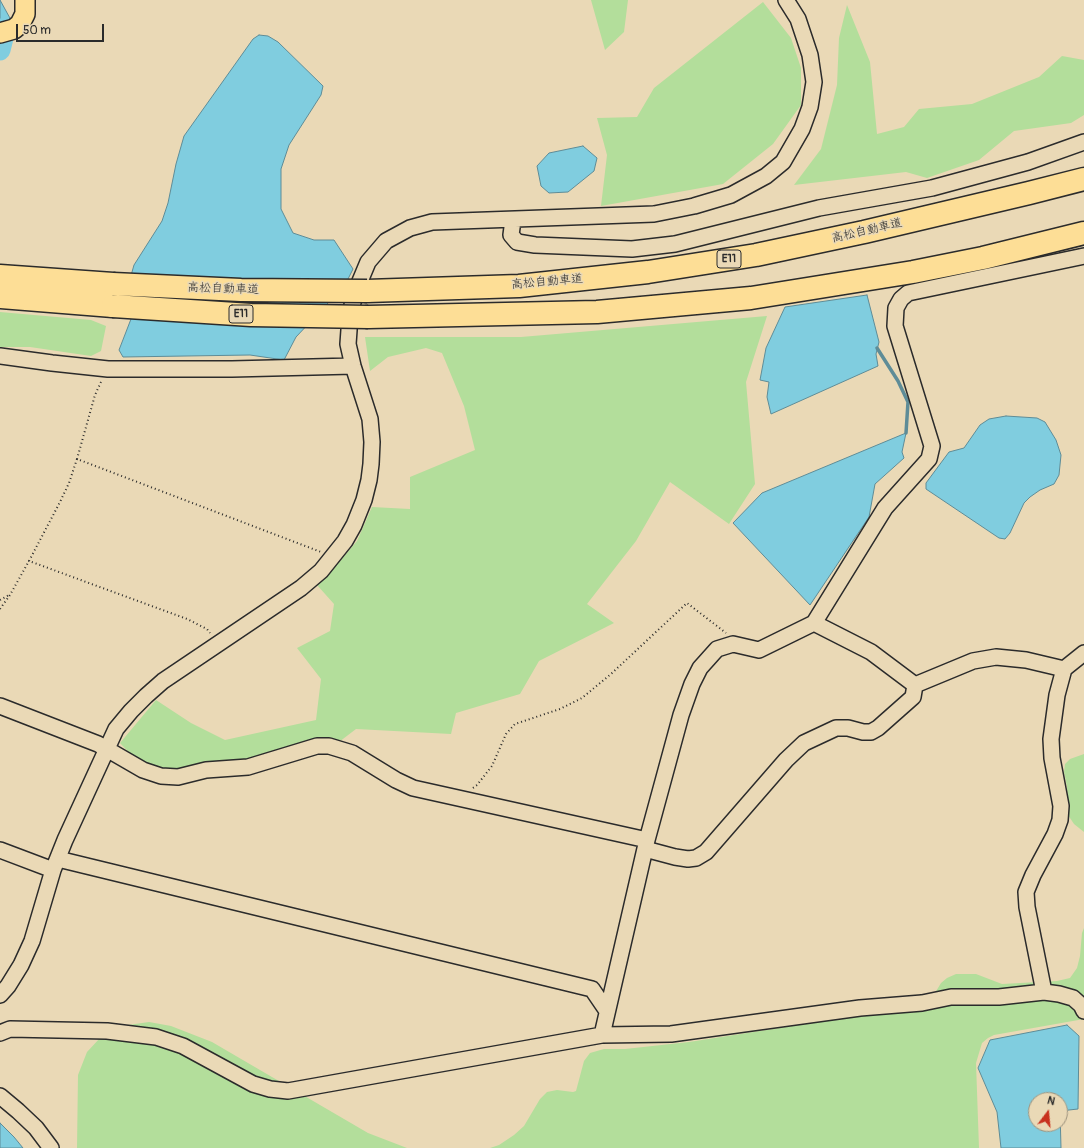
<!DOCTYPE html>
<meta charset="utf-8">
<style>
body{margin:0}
#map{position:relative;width:1084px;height:1148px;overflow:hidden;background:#ead9b6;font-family:Pangolin,sans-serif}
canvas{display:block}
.north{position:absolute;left:1028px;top:1092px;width:40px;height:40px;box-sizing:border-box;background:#ead9b6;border:1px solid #9e937e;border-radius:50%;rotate:16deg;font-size:11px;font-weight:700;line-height:16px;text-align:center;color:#2b2b2b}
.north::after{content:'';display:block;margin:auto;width:14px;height:18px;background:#c8321e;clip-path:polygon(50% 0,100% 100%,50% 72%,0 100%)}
.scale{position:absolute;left:16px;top:24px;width:88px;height:18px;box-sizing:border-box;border:2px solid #2b2b2b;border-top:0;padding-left:5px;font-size:12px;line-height:14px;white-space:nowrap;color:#2b2b2b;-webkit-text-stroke:3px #ead9b6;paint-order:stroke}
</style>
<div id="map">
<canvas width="1084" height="1148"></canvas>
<div class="north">N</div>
<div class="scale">50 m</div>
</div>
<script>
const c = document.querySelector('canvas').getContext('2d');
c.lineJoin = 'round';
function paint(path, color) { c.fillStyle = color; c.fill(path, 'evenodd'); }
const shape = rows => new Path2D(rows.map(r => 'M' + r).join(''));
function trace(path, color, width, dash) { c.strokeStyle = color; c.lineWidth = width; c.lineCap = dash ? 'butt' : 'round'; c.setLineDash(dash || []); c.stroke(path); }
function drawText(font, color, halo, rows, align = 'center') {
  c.font = font + ' Pangolin,"Klee One",sans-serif'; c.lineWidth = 3; c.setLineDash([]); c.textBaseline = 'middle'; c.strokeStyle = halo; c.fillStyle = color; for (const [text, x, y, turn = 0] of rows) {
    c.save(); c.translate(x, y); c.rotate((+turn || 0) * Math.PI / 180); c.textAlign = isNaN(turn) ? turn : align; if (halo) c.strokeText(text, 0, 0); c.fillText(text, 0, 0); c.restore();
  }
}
const green = shape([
 [591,0,628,0,624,32,605,50],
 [763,2,791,38,801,68,801,105,773,144,723,184,601,206,607,155,597,118,637,117,654,88],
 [847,5,870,62,877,134,904,127,919,109,972,104,1039,77,1062,56,1084,60,1084,115,1071,123,1014,131,979,160,927,178,906,172,794,185,821,149,837,85,839,38],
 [0,312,91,320,106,326,101,351,91,356,30,347,0,347],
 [767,316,746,382,755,484,729,524,670,482,636,541,587,604,614,623,539,661,520,694,456,713,451,734,356,729,339,742,249,762,175,774,139,763,120,743,156,700,191,723,225,740,316,720,321,679,297,648,330,631,334,604,317,585,340,561,357,541,372,507,410,509,410,477,475,450,464,406,442,353,426,348,388,357,370,371,365,337,521,337],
 [1084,754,1084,832,1074,824,1068,815,1067,787,1064,772,1065,764,1070,759],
 [1084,928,1084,1019,994,1035,988,1038,982,1043,976,1063,979,1148,490,1148,499,1145,514,1135,524,1126,540,1099,547,1092,557,1090,573,1092,576,1091,584,1061,590,1053,604,1049,625,1049,689,1042,869,1014,916,1012,926,1008,941,983,947,978,956,974,976,974,1002,984,1057,981,1070,978,1077,968,1080,956,1082,933],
 [149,1022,171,1026,212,1042,368,1133,407,1148,77,1148,78,1075,87,1052,100,1038,121,1026]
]);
const water = shape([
 [0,0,11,20,0,29,0,0],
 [259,35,268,36,278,42,323,86,321,95,289,145,281,169,281,209,293,233,314,240,334,240,353,269,345,285,296,337,284,360,250,355,123,357,119,350,131,319,130,279,134,265,162,221,168,203,176,164,184,136,253,39,259,35],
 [583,146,597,158,594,171,568,192,549,193,541,186,537,166,549,153,583,146],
 [867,295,879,342,876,354,878,366,771,414,767,397,769,382,760,380,766,348,785,307,867,295],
 [1006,416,1037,418,1045,422,1056,440,1061,455,1059,475,1054,484,1040,490,1030,497,1024,503,1010,533,1005,539,999,538,926,489,926,483,949,452,964,448,980,425,989,419,1006,416],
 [906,433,902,452,904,458,875,484,869,517,810,605,733,523,762,493,906,433],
 [1067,1025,1079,1036,1078,1109,1060,1111,1061,1148,1001,1148,997,1112,978,1068,990,1040,1067,1025],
 [1036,1100,1060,1100,1060,1124,1036,1124,1036,1100],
 [0,1123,14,1137,23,1148,0,1148,0,1123]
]);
const stream = shape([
 [877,348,898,381,908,402,906,433]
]);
const river = shape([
 [0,29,3,38,0,50]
]);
const path = shape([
 [101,382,95,395,77,459,321,552],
 [77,459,69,483,60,502,29,561,187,619,207,629,210,633],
 [0,600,9,595],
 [0,609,10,595,29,561],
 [473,788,477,785,492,766,506,734,515,724,560,709,582,698,611,674,687,603,726,633]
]);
const minor = shape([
 [513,220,511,235,517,242,535,245,632,249,675,244,819,208,932,188,1028,162,1084,142],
 [0,356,52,363,108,369,232,369,353,366],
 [814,623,871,652,915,685,973,661,996,657,1026,660,1064,669],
 [0,706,98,744,143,770,161,776,178,777,206,770,248,767,317,746,329,746,352,753,396,780,413,788,647,840],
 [645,849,675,857,688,859,696,858,706,852,786,760,804,743,836,728,848,728,863,732,871,732,878,728,913,697,915,685],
 [0,850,53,870],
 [58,859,592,989,607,1011],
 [1044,992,1027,907,1026,892,1033,875,1055,834,1060,820,1061,806,1052,758,1051,739,1057,695,1064,669,1084,653],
 [0,995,8,986,21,965,32,941,53,870,65,840,116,729,131,711,146,696,163,681,301,588,321,571,345,541,354,525,364,500,369,480,371,464,372,442,370,419,353,366,348,344,349,330,350,312,358,286,368,262,386,241,410,228,432,222,654,214,694,206,731,195,766,176,783,162,802,129,810,107,814,82,810,55,798,19,786,0],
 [0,1033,10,1029,107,1031,156,1037,183,1046,253,1084,270,1089,288,1091,602,1035,671,1034,860,1008,922,1003,951,997,999,997,1044,992,1059,994,1073,998,1081,1005,1084,1011],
 [602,1035,647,840,681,715,692,684,700,668,717,649,733,644,759,650,814,623,885,508,929,459,932,446,895,326,896,308,901,299,908,293,1084,256],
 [0,1096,18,1111,36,1128,51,1148]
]);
const major = shape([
 [0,33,14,29,20,24,25,14,25,0]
]);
const highway = shape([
 [0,276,113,284],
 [367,291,519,286,648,272,756,255,864,232,1029,193,1084,179],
 [0,297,113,306],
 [368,317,597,312,751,298,913,272,983,258,1084,233]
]);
const highwayBridge = shape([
 [113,284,241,290,367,291],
 [113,306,251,315,368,317]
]);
const shields = [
 [729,259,24],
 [241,314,24]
];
const shieldNames = [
 ["E11",729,259],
 ["E11",241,314]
];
const streetNames = [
 ["高松自動車道",867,231,-13],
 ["高松自動車道",547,282,-5],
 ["高松自動車道",223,289,2]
];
paint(green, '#b3de9b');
paint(water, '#80cddf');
trace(water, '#5e8c97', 1);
trace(stream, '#5e8c97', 3.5);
trace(river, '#80cddf', 21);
trace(minor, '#2b2b2b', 18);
trace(major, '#2b2b2b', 22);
trace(highway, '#2b2b2b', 25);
trace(path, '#2b2b2b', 2, [1, 3]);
trace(minor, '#ead9b6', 15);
trace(major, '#fdde96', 19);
trace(highway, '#fdde96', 22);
trace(highwayBridge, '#2b2b2b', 25, []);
trace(highwayBridge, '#fdde96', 22);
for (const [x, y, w] of shields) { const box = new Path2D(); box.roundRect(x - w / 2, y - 9, w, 18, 3); c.fillStyle = '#ead9b6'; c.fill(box); trace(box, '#2b2b2b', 1); }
drawText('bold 11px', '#2b2b2b', null, shieldNames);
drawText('12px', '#2b2b2b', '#ead9b6', streetNames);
</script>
